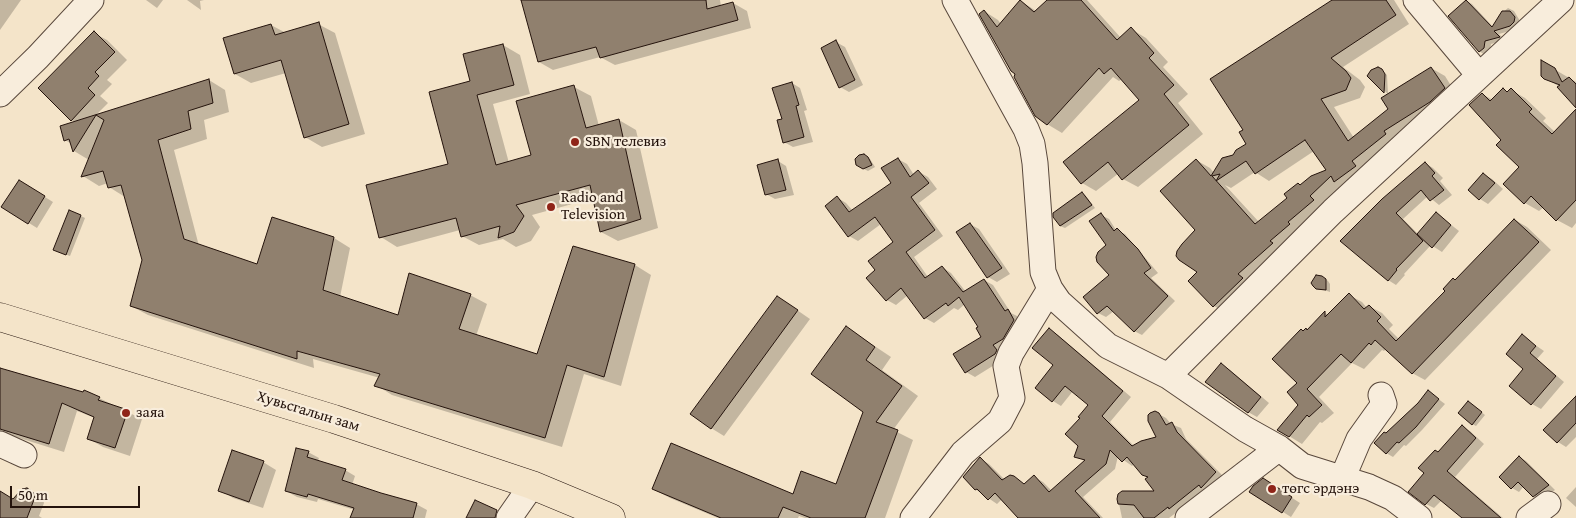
<!DOCTYPE html>
<meta charset="utf-8">
<style>
body{margin:0}
#map{position:relative;width:1576px;height:518px;overflow:hidden;background:#f4e4c9;font-family:"Gentium Book Plus",serif}
canvas{display:block}
.scale{position:absolute;left:10px;top:486px;width:130px;height:22px;box-sizing:border-box;border:2px solid #24130c;border-top:0;padding-left:6px;font-size:15px;line-height:18px;white-space:nowrap;color:#24130c;-webkit-text-stroke:4px #f8eddc;paint-order:stroke}
</style>
<div id="map">
<canvas width="1576" height="518"></canvas>
<div class="scale">50 m</div>
</div>
<script>
const c = document.querySelector('canvas').getContext('2d');
c.lineJoin = 'round';
function paint(path, color) { c.fillStyle = color; c.fill(path, 'evenodd'); }
const shape = rows => new Path2D(rows.map(r => 'M' + r).join(''));
function trace(path, color, width, dash) { c.strokeStyle = color; c.lineWidth = width; c.lineCap = dash ? 'butt' : 'round'; c.setLineDash(dash || []); c.stroke(path); }
function drawText(font, color, halo, rows, align = 'center') {
  c.font = font + ' "Gentium Book Plus",serif'; c.lineWidth = 4.5; c.setLineDash([]); c.textBaseline = 'middle'; c.strokeStyle = halo; c.fillStyle = color; for (const [text, x, y, turn = 0] of rows) {
    c.save(); c.translate(x, y); c.rotate((+turn || 0) * Math.PI / 180); c.textAlign = isNaN(turn) ? turn : align; if (halo) c.strokeText(text, 0, 0); c.fillText(text, 0, 0); c.restore();
  }
}
const shadow = shape([
 [0,0,21,0,0,30],
 [146,0,163,0,157,8],
 [187,0,204,0,200,1,201,10],
 [523,0,720,0,721,6,733,3,747,11,751,28,615,65,600,57,553,70,539,62],
 [1049,0,1087,0,1121,38,1131,29,1146,38,1168,62,1163,67,1188,94,1178,103,1203,134,1138,187,1123,179,1119,173,1096,191,1082,183,1141,100,1122,79,1119,81,1113,77,1062,133,1047,124,1016,74,984,11,998,20,1001,24,1021,1,1036,11],
 [1334,0,1394,0,1409,24,1343,67,1360,80,1365,87,1360,98,1334,107,1354,138,1389,109,1431,68,1445,76,1458,97,1228,314,1214,306,1199,272,1196,160,1210,168,1214,173,1247,144,1245,130],
 [1314,151,1328,170,1301,186,1299,184,1289,198,1259,222,1225,185,1231,188,1255,172,1269,181],
 [1467,1,1472,4,1493,27,1501,14,1508,8,1514,11,1520,21,1517,29,1499,34,1505,40,1491,44,1490,51,1485,55,1479,51],
 [318,24,335,33,365,134,322,147,305,137,286,73,251,83,235,74,271,25,286,33],
 [94,33,107,40,127,60,107,80,112,84,100,96,108,103,95,116,209,80,225,90,229,112,204,120,207,139,174,150,199,246,258,266,334,238,350,248,340,297,398,317,470,295,487,304,476,336,538,356,635,265,651,275,621,386,584,374,562,447,392,395,376,385,380,378,313,359,314,368,148,315,131,306,143,260,125,197,109,187,108,183,99,186,83,176,89,160,74,151,72,144,65,140,76,122,71,120],
 [836,42,845,47,863,85,849,92,840,87],
 [503,45,520,55,530,94,493,104,509,163,532,156,574,87,591,96,599,126,619,120,636,130,658,228,618,241,601,232,594,198,532,215,540,227,531,241,516,247,503,239,479,245,462,236,460,230,397,247,381,237,449,165,471,82],
 [1378,68,1387,75,1388,94,1368,76],
 [1554,69,1576,82,1576,106,1560,87,1545,78],
 [792,83,800,88,807,110,804,111,813,142,793,147,784,142,783,119],
 [1503,90,1508,92,1511,90,1525,98,1546,118,1543,121,1555,132,1576,110,1576,223,1572,228,1557,220,1544,207,1539,211,1525,203,1521,167,1503,140,1482,94,1493,100],
 [866,157,870,159,875,167,868,171,858,166],
 [898,159,907,164,914,175,919,172,928,177,937,189,919,203,943,236,914,257,928,277,942,267,951,273,966,292,984,280,993,285,1011,313,1017,316,1023,326,1004,359,975,377,966,372,983,337,980,327,965,304,958,310,954,308,934,323,925,318,908,295,896,305,887,300,877,270,895,242,881,224,858,241,849,236,838,198,846,203,853,211,893,184],
 [778,161,786,166,794,195,775,199,766,194],
 [1425,163,1433,168,1443,178,1440,181,1452,195,1439,205,1428,196,1403,219,1418,234,1436,213,1459,231,1442,252,1431,245,1404,274,1405,275,1396,285,1388,280,1342,241],
 [1483,174,1492,179,1503,189,1488,204,1480,199,1469,190],
 [19,181,53,202,37,228,3,207],
 [1082,193,1086,196,1095,208,1065,228,1060,226],
 [1101,215,1109,219,1116,230,1125,234,1158,273,1151,278,1175,301,1142,335,1134,331,1114,311,1106,317,1098,313,1111,276,1108,245],
 [81,216,85,218,70,256,59,252],
 [1515,220,1527,227,1551,250,1425,380,1412,373,1386,349,1384,351,1382,350,1364,369,1352,363,1319,397,1334,413,1322,423,1320,422,1302,444,1279,430,1300,405,1299,383,1304,332,1308,331,1325,313,1329,315,1349,295,1362,302,1367,308,1369,306,1382,313,1393,325,1389,329,1399,339,1447,291,1454,279,1457,281],
 [970,224,979,229,1010,274,997,282,988,277,958,232],
 [1324,278,1328,281,1330,284,1330,292,1315,287],
 [778,297,810,319,724,436,711,428],
 [846,327,891,357,882,370,918,396,893,430,913,440,885,518,805,518,799,516,798,518,718,518,670,498,653,489,793,495,836,486,864,411],
 [1049,330,1058,335,1131,397,1110,422,1134,446,1158,438,1157,413,1166,418,1171,424,1181,428,1186,439,1224,477,1179,513,1177,512,1169,518,1122,518,1118,499,1157,492,1149,478,1143,474,1134,464,1132,466,1118,456,1115,469,1083,497,1103,518,1020,518,1002,499,997,504,975,489,981,459,989,464,1005,480,1013,477,1025,485,1034,477,1043,482,1052,491,1085,461,1076,456,1079,445,1082,418,1090,404,1073,391,1061,406,1053,401,1055,365],
 [1522,336,1544,351,1537,359,1564,382,1541,409,1532,404,1510,386,1525,368],
 [1221,365,1230,370,1269,403,1257,417,1248,412],
 [0,369,99,398,142,419,130,456,103,447,89,439,95,418,77,411,64,452,0,432],
 [1429,392,1445,404,1422,430,1406,446,1404,445,1393,457,1386,453,1387,434,1418,404],
 [1576,401,1576,437,1566,447,1558,442],
 [1472,405,1485,415,1476,426,1472,424],
 [1462,427,1470,431,1484,444,1455,477,1503,518,1466,518,1442,500,1434,508,1426,504,1426,473,1438,453],
 [308,452,319,458,318,461,345,470,355,476,352,485,416,504,427,510,425,518,352,518,355,510,318,499,317,502,297,497,286,491],
 [1519,457,1526,461,1555,490,1541,500,1534,496,1524,486,1519,492,1512,488],
 [263,462,276,470,263,508,233,498,220,490],
 [1576,487,1576,507,1566,498],
 [29,490,43,499,44,503,39,516,42,518,0,518,0,491,14,500],
 [1280,490,1300,503,1291,517,1283,512]
]);
const building = shape([
 [521,0,706,0,707,9,733,2,738,20,600,58,596,47,538,62,521,0],
 [1020,0,1034,12,1047,0,1081,0,1117,40,1131,27,1154,53,1149,58,1174,85,1164,94,1189,125,1122,180,1108,162,1081,184,1063,162,1139,100,1111,68,1104,74,1099,68,1047,125,1035,116,1014,77,1015,74,1011,71,979,14,984,10,997,27,1020,0],
 [1332,0,1386,0,1396,15,1331,58,1346,71,1351,78,1346,90,1321,99,1348,141,1388,109,1381,98,1431,67,1445,88,1430,102,1384,131,1386,134,1352,161,1356,166,1334,182,1331,176,1310,196,1314,200,1288,222,1290,224,1270,241,1273,243,1238,274,1243,278,1213,307,1188,281,1197,272,1179,260,1176,256,1177,251,1182,244,1195,230,1160,191,1196,159,1211,176,1222,158,1233,155,1236,150,1246,144,1239,132,1243,130,1210,79,1332,0],
 [1305,140,1326,170,1311,176,1300,185,1298,183,1284,194,1287,198,1255,224,1212,176,1220,174,1216,181,1246,161,1255,174,1305,140],
 [1466,0,1492,27,1502,11,1510,11,1515,17,1514,22,1510,26,1494,31,1500,37,1485,41,1484,48,1479,52,1448,16,1466,0],
 [319,22,349,124,304,138,281,60,234,74,223,38,271,24,275,35,319,22],
 [94,31,115,52,95,72,99,76,88,88,95,95,71,121,38,88,94,31],
 [836,40,855,80,839,88,821,48,836,40],
 [503,44,514,85,477,95,496,165,531,155,516,101,574,85,586,128,619,119,641,219,600,232,590,185,516,205,524,216,514,232,498,238,500,226,461,237,456,218,379,238,366,185,448,164,429,92,470,81,463,54,503,44],
 [1541,60,1555,68,1562,82,1569,77,1576,84,1576,108,1557,87,1560,85,1544,79,1541,76,1541,60],
 [1378,67,1382,69,1385,74,1384,93,1367,76,1371,70,1378,67],
 [209,79,213,103,188,111,191,129,158,140,184,239,257,264,272,217,334,237,323,290,398,315,409,273,471,294,459,329,537,354,573,246,635,264,604,377,567,365,545,438,374,386,380,374,297,351,297,359,130,306,142,260,121,185,108,188,103,171,81,177,104,120,96,115,73,152,69,139,64,141,60,126,209,79],
 [792,82,799,105,796,106,804,137,783,143,777,120,782,119,772,88,792,82],
 [1503,88,1507,92,1511,88,1532,109,1529,112,1552,134,1576,109,1576,200,1556,221,1531,196,1524,204,1503,184,1519,167,1496,145,1501,140,1469,105,1482,93,1490,101,1503,88],
 [864,154,868,157,872,165,863,169,856,165,855,159,859,155,864,154],
 [898,158,910,177,918,170,929,183,911,197,935,230,906,252,925,278,942,266,963,292,984,279,1005,311,1008,309,1014,320,1003,339,993,345,997,350,995,354,965,373,953,354,981,337,976,328,978,327,959,297,948,306,946,303,924,319,901,288,886,301,866,278,875,270,868,261,893,242,875,217,848,237,825,206,837,196,849,212,891,183,881,168,898,158],
 [778,159,786,190,765,195,757,165,778,159],
 [1425,162,1435,173,1432,176,1444,190,1430,201,1421,190,1396,213,1423,241,1396,269,1397,270,1388,281,1340,241,1382,199,1425,162],
 [1483,173,1495,183,1479,200,1468,190,1483,173],
 [19,180,45,196,28,224,1,207,19,180],
 [1082,192,1092,205,1060,226,1053,217,1053,213,1082,192],
 [69,210,81,215,66,255,53,250,69,210],
 [1436,212,1451,225,1432,248,1417,234,1436,212],
 [1101,213,1114,231,1117,228,1138,249,1151,268,1144,273,1168,296,1134,332,1107,306,1097,314,1083,297,1109,275,1097,262,1096,257,1098,252,1106,245,1089,221,1101,213],
 [1514,219,1539,242,1412,374,1375,340,1371,345,1369,343,1351,363,1341,354,1307,389,1322,405,1309,417,1307,415,1289,437,1277,430,1298,405,1287,392,1297,383,1272,359,1301,329,1303,331,1306,328,1307,330,1325,311,1325,317,1349,293,1364,309,1369,305,1381,317,1377,321,1396,341,1445,291,1443,289,1453,278,1455,280,1514,219],
 [970,223,1002,268,987,278,956,232,970,223],
 [1316,275,1322,276,1326,279,1326,290,1316,289,1313,286,1311,283,1316,275],
 [777,296,798,310,711,429,690,414,777,296],
 [846,326,875,347,866,360,902,386,876,422,898,430,865,518,811,518,783,507,778,518,721,518,652,489,671,443,793,494,801,471,836,484,863,412,811,374,846,326],
 [1049,328,1123,391,1102,416,1132,446,1141,441,1156,437,1148,421,1148,415,1150,413,1155,411,1159,413,1166,425,1172,422,1177,432,1216,472,1201,488,1199,485,1169,509,1168,507,1154,518,1144,518,1134,505,1118,504,1117,499,1118,494,1122,491,1154,491,1145,479,1148,477,1142,475,1127,457,1122,462,1110,450,1106,464,1075,491,1100,518,1018,518,995,493,988,500,977,489,975,490,963,477,980,457,1002,480,1010,475,1014,476,1024,484,1034,475,1049,492,1085,460,1074,457,1078,446,1065,434,1080,418,1078,417,1088,405,1065,386,1052,402,1035,388,1053,365,1032,348,1049,328],
 [1522,334,1536,346,1530,353,1556,376,1531,405,1509,386,1523,369,1506,354,1522,334],
 [1221,363,1261,397,1248,413,1205,382,1221,363],
 [0,368,83,392,84,390,100,397,98,400,128,410,115,448,87,439,94,417,62,403,49,444,0,429,0,368],
 [1428,390,1439,399,1416,427,1399,443,1397,442,1386,454,1374,443,1384,432,1386,433,1418,403,1428,390],
 [1576,396,1576,423,1557,443,1543,430,1576,396],
 [1468,401,1482,412,1472,425,1458,413,1468,401],
 [1462,425,1476,438,1447,471,1501,518,1462,518,1434,495,1425,505,1408,492,1424,473,1418,468,1435,450,1438,452,1462,425],
 [296,448,309,451,307,457,346,469,342,480,381,493,417,503,413,518,350,518,354,508,308,494,307,497,285,491,296,448],
 [232,450,264,461,249,502,218,491,232,450],
 [1519,456,1549,485,1533,497,1518,482,1511,489,1499,477,1519,456],
 [1263,478,1292,497,1282,513,1249,492,1253,486,1263,478],
 [27,488,33,492,35,497,27,518,0,518,0,491,13,499,22,489,27,488],
 [475,500,497,510,495,518,466,518,475,500]
]);
const minor = shape([
 [955,0,1026,129,1032,144,1035,163,1043,272,1050,289,1059,302,1108,346,1168,376],
 [1416,0,1479,75],
 [0,94,38,57,91,0],
 [0,444,24,455],
 [1342,479,1359,439,1384,404,1381,395],
 [509,518,532,485],
 [913,518,963,453,1000,421,1012,398,1006,366,1011,353,1050,289],
 [1188,518,1279,448],
 [1419,518,1393,498,1369,487,1302,466,1279,448,1245,429,1168,376,1333,211,1561,0],
 [1529,518,1548,504]
]);
const major = shape([
 [0,317,334,419,532,485,611,518]
]);
const markers = [
 [575,142,5,"#8f2418"],
 [551,207,5,"#8f2418"],
 [126,413,5,"#8f2418"],
 [1272,489,5,"#8f2418"]
];
const poiNames = [
 ["SBN телевиз",585,142],
 ["Radio and",561,198],
 ["Television",561,215],
 ["заяа",136,413],
 ["төгс эрдэнэ",1282,489]
];
const streetNames = [
 ["Хувьсгалын зам",308,412,17]
];
paint(shadow, '#0003');
paint(building, '#90806e');
trace(building, '#24130c', 1);
trace(minor, '#58473b', 27);
trace(major, '#24130c', 29);
trace(minor, '#f8eddc', 25);
trace(major, '#f4e4c9', 28);
for (const [x, y, r, color] of markers) { const dot = new Path2D(); dot.arc(x, y, r, 0, 2 * Math.PI); c.fillStyle = color; c.fill(dot); trace(dot, '#f8eddc', 2); }
drawText('15px', '#24130c', '#f8eddc', poiNames, 'left');
drawText('15px', '#24130c', '#f8eddc', streetNames);
</script>
